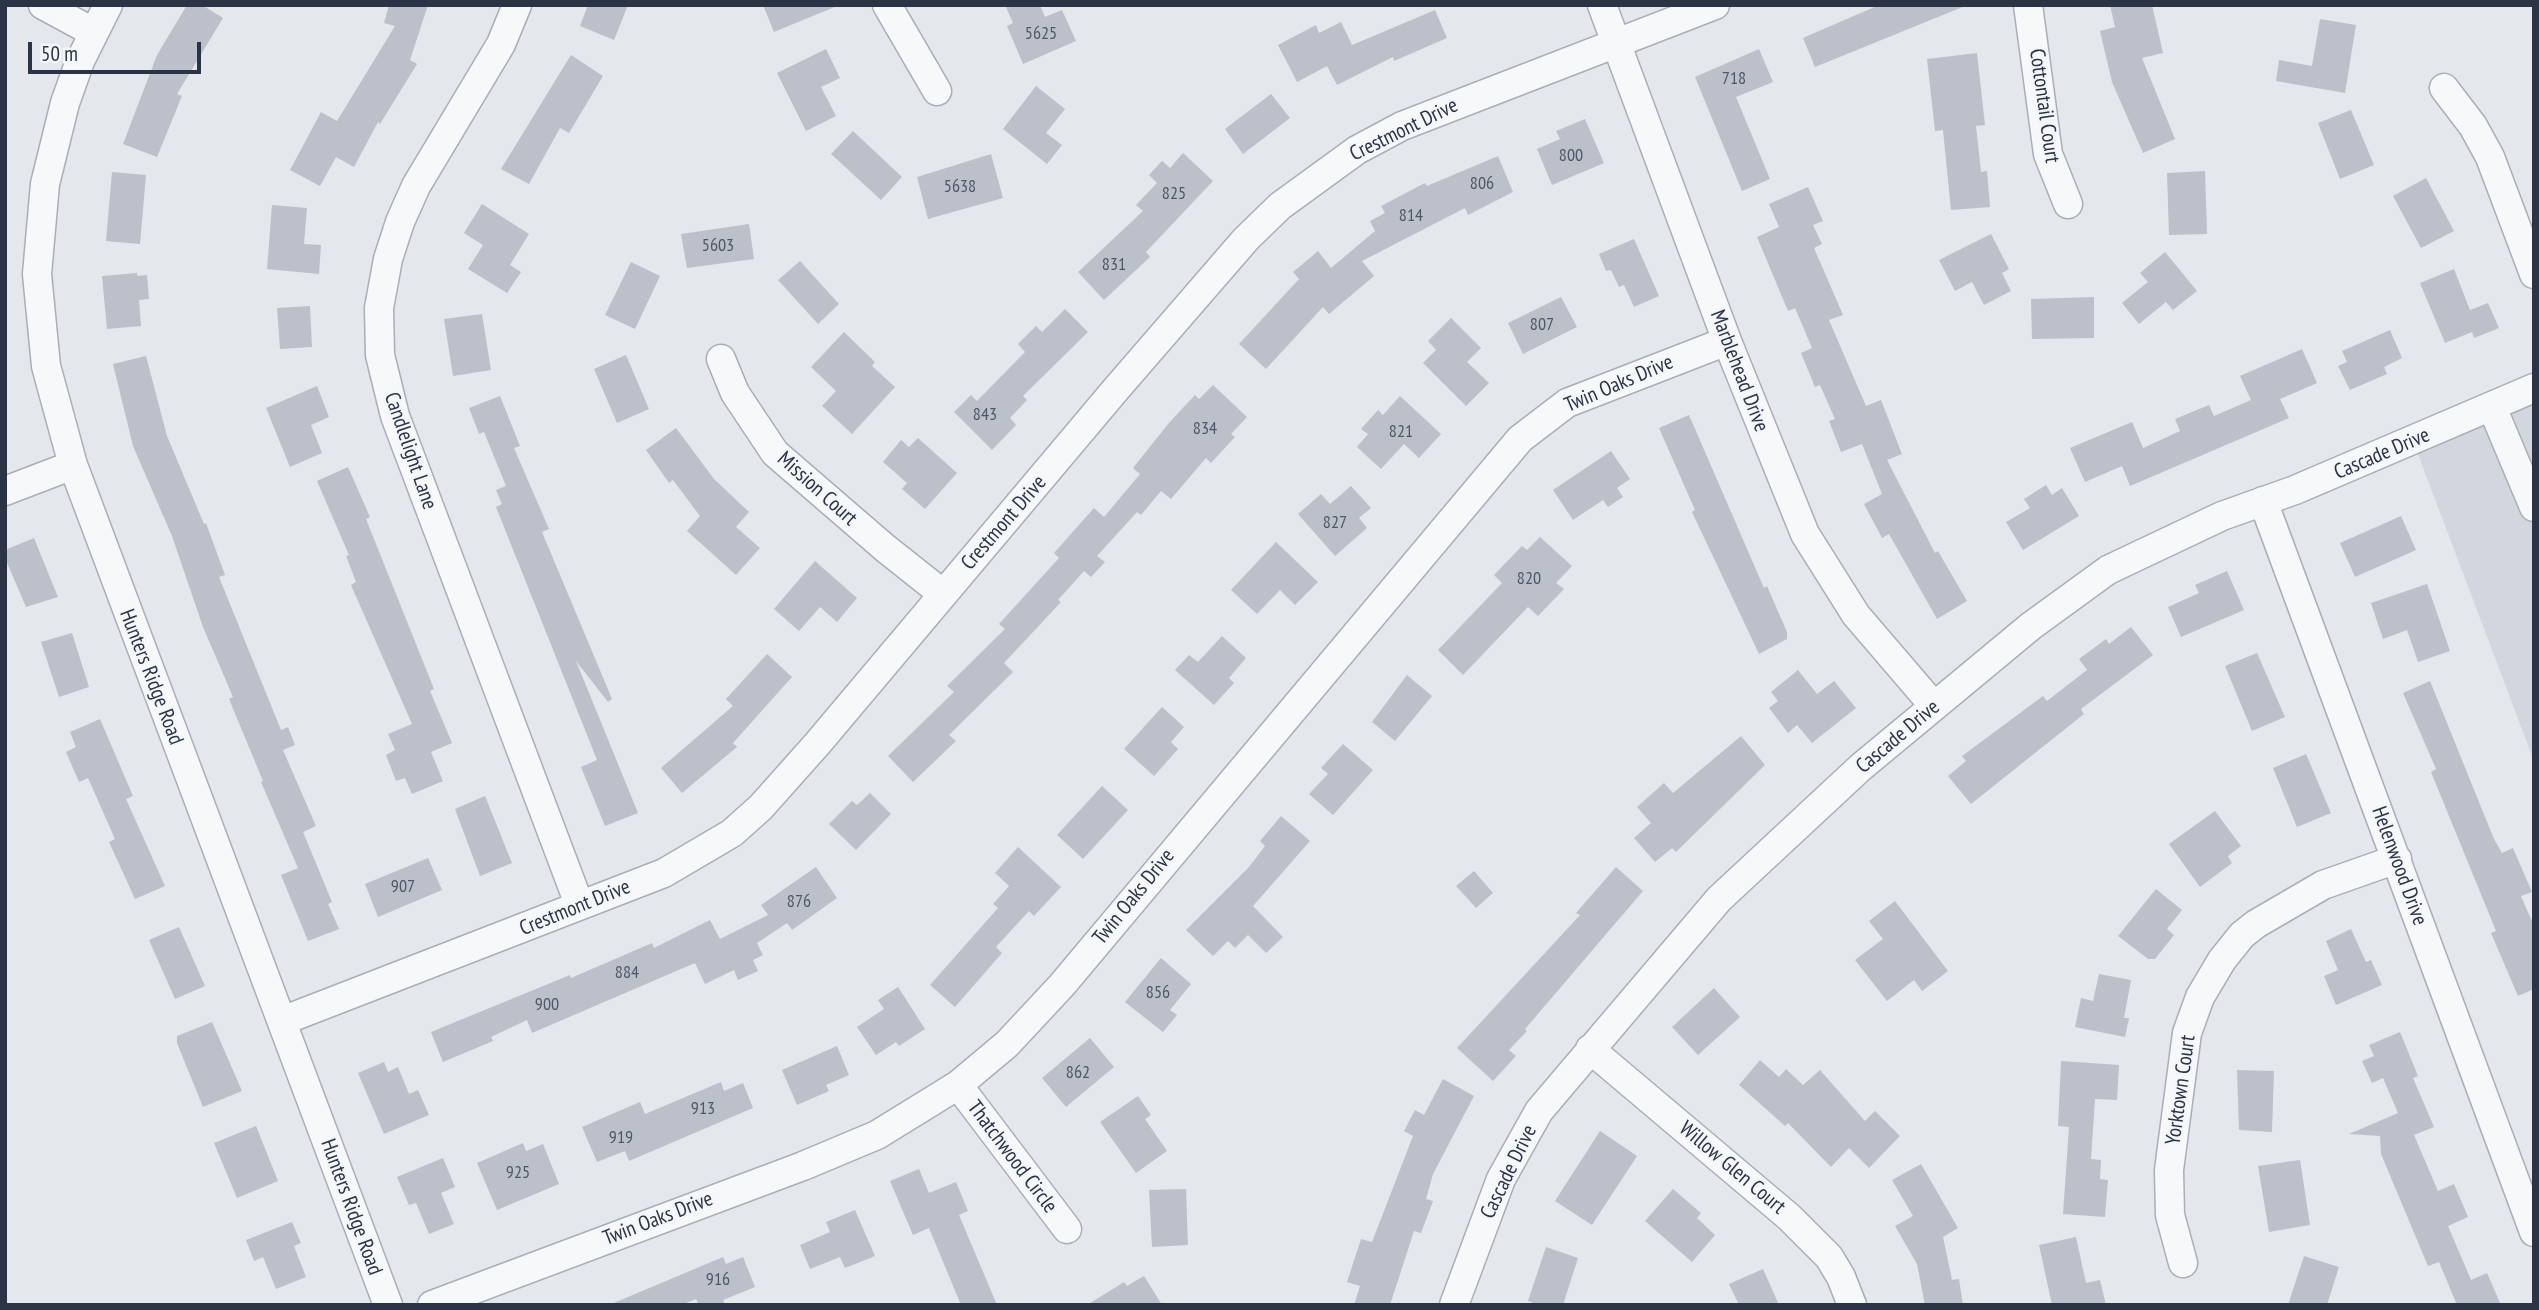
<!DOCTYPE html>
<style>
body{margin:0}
#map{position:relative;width:2539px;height:1310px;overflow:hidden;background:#e4e7ec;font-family:"PT Sans Narrow",sans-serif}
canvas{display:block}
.frame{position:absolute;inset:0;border:7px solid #2b3445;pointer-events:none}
.scale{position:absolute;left:28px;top:42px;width:173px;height:32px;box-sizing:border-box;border:4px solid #2b3445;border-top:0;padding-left:9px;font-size:21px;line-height:24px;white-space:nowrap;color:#2b3445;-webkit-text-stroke:5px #f4f6f9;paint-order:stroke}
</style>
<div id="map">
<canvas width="2539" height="1310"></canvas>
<div class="frame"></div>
<div class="scale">50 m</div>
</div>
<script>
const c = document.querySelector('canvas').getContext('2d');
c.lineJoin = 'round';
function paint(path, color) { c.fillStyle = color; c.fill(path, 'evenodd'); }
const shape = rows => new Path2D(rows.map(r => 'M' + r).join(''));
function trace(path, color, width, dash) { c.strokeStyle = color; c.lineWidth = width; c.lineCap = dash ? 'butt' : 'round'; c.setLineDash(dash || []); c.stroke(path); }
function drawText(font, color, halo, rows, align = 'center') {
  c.font = font + ' "PT Sans Narrow",sans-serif'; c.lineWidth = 5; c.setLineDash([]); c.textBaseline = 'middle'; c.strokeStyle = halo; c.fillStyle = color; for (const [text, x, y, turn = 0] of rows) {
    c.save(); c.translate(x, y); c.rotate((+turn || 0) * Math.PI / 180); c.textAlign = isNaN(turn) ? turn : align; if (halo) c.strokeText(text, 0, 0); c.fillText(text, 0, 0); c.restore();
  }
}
const built = shape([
 [2534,388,2534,761,2413,441]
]);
const building = shape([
 [187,5,202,5,223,18,177,94,182,96,157,157,123,144,157,55],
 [389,5,428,5,410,60,417,64,380,124,378,122,354,167,336,157,320,186,290,170,321,112,337,121,395,26,384,23],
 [588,5,628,5,614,40,580,26],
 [763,5,837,5,837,6,774,32],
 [1005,5,1040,5,1045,17,1062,10,1076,41,1023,64,1007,26,1013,23],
 [1879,5,1965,6,1815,67,1803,38],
 [2110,5,2152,5,2163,53,2142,58,2175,139,2143,153,2112,82,2100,31,2115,27],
 [1435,10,1447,38,1394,61,1393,57,1337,85,1327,66,1297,82,1278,45,1316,25,1319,33,1341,22,1352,45],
 [2320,19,2356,25,2345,93,2276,81,2279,60,2312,66],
 [826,49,840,78,821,87,836,116,806,131,777,73],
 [1759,49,1773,82,1736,97,1770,179,1742,191,1695,77],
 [1977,53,1985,125,1976,126,1981,172,1987,171,1990,207,1951,210,1943,130,1935,131,1927,59],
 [571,55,603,76,569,133,560,128,529,184,501,169],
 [1036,86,1065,109,1046,133,1062,145,1047,164,1003,129],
 [1271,94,1290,118,1243,154,1225,129],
 [2351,110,2374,165,2340,179,2318,123],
 [1585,119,1604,163,1552,185,1537,149,1560,139,1556,131],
 [853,131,902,177,881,200,831,154],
 [1183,153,1213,181,1146,252,1150,257,1104,300,1078,272,1143,211,1136,205,1157,183,1149,175,1162,161,1170,168],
 [991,154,1003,198,928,219,917,177],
 [1498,156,1513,192,1468,215,1465,208,1362,261,1374,276,1329,314,1323,307,1266,369,1239,344,1299,279,1293,272,1318,251,1331,268,1375,231,1370,221,1385,213,1381,206,1425,183,1427,186],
 [2205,171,2207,234,2169,235,2167,173],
 [112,172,146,175,140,244,106,241],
 [2426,178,2454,231,2421,248,2393,196],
 [1808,187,1823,221,1813,225,1822,244,1814,248,1843,315,1829,320,1866,406,1881,400,1902,454,1887,460,1935,553,1938,551,1967,601,1937,619,1889,534,1882,538,1864,504,1882,494,1862,444,1841,452,1829,421,1835,419,1820,385,1815,387,1801,353,1812,348,1795,308,1788,311,1757,237,1779,227,1769,204],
 [482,204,529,234,510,265,521,272,507,293,468,269,483,245,464,233],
 [272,205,307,208,304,244,321,245,319,274,267,269],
 [749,224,754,259,687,268,681,234],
 [1991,234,2009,269,2002,273,2011,291,1984,305,1972,282,1955,291,1939,260],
 [1634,239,1659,296,1634,307,1624,285,1619,287,1611,270,1606,271,1599,254],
 [2165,252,2197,291,2173,310,2166,302,2139,324,2122,303,2148,282,2140,273],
 [800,261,839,304,818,324,778,280],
 [631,262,660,276,635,329,605,315],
 [2454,269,2470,310,2488,303,2499,328,2474,338,2472,332,2445,343,2420,283],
 [137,273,137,276,147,275,149,299,139,300,141,326,107,329,102,276],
 [1561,297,1577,327,1523,354,1508,323],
 [2094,297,2094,338,2032,339,2031,299],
 [310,306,312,347,280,349,277,308],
 [1065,309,1088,332,1023,396,1027,400,1010,418,1016,425,992,450,954,412,971,395,977,401,1025,352,1018,344,1036,326,1042,332],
 [482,314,491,370,453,376,444,319],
 [1451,318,1481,348,1467,362,1489,383,1466,406,1423,363,1436,350,1428,341],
 [2390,330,2402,358,2384,367,2387,374,2350,390,2338,366,2347,362,2342,351],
 [844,332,875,362,872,366,895,387,852,434,822,406,836,391,811,367],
 [2302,349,2317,383,2280,399,2289,418,2130,486,2122,466,2085,482,2070,448,2132,422,2143,448,2180,431,2175,419,2209,405,2214,416,2251,400,2240,376],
 [626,355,649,409,617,423,594,369],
 [146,356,167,436,204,524,206,523,225,575,219,577,281,730,288,727,295,745,283,750,316,826,303,832,332,902,328,904,339,929,308,941,281,875,298,868,261,782,263,781,229,699,233,697,203,627,172,536,133,446,113,364],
 [1213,385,1247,417,1231,434,1235,437,1211,463,1206,458,1171,499,1161,491,1141,515,1137,512,1097,556,1105,562,1091,577,1084,571,1058,600,1061,602,1004,663,1013,672,949,735,956,741,913,782,888,756,954,692,947,686,1005,629,999,624,1059,558,1054,553,1094,508,1104,517,1140,474,1133,468,1168,424,1195,395,1199,399],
 [317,386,329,417,311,425,322,453,290,467,266,408],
 [500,396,520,446,514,448,549,529,542,532,612,699,608,702,576,661,638,813,605,826,581,767,597,760,496,507,502,504,496,490,506,486,484,432,479,434,469,408],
 [1400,396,1441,434,1419,458,1404,444,1381,469,1357,447,1368,434,1361,429,1378,410,1383,415],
 [1689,415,1764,588,1767,586,1787,632,1787,639,1759,654,1692,512,1695,510,1659,428],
 [676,428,714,479,749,512,736,527,760,548,736,575,687,531,700,516,673,480,669,483,646,450],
 [918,438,957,473,925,509,902,489,907,483,883,462,901,440,909,447],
 [1611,451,1630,479,1617,488,1623,497,1608,507,1603,500,1573,520,1553,490],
 [348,467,370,517,366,519,434,689,430,691,452,743,431,752,443,781,412,794,405,778,396,781,386,755,395,750,388,734,412,724,351,585,356,582,346,556,349,555,317,481],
 [2046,485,2052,495,2062,488,2079,516,2023,550,2006,522,2030,508,2024,499],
 [1351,486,1371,508,1359,518,1367,528,1335,556,1298,514,1321,494,1330,504],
 [2401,516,2416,550,2355,577,2340,543],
 [1540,537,1572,566,1556,583,1564,589,1538,616,1528,607,1463,675,1438,650,1502,583,1494,575,1522,546,1527,550],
 [34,538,58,597,26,607,5,558,5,550],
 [1276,542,1318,582,1295,605,1280,590,1257,614,1231,590],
 [815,561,857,598,837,622,820,607,799,631,774,609],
 [2227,571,2244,610,2181,637,2168,607,2199,593,2195,585],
 [2427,584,2450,651,2418,662,2407,630,2383,639,2371,603],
 [2131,627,2153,655,2081,709,2084,714,1971,804,1948,776,1966,761,1962,756,2043,696,2047,701,2087,670,2079,659,2106,639,2109,644],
 [72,633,89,687,59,697,41,642],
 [1222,636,1246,658,1229,678,1234,683,1214,705,1175,670,1189,655,1198,662],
 [2257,653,2285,717,2252,731,2225,666],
 [767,654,792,677,733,743,737,747,682,793,661,768,733,706,726,699],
 [1798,670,1817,694,1834,681,1856,708,1812,743,1797,725,1788,733,1769,708,1778,701,1771,692],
 [1407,675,1432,696,1395,741,1372,722],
 [2430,681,2494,839,2502,853,2513,848,2532,892,2521,896,2534,926,2534,989,2518,996,2491,933,2496,931,2431,772,2436,769,2403,693],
 [1162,707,1184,727,1171,742,1178,749,1154,776,1124,749],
 [100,719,133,796,126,799,165,886,135,899,109,842,115,839,88,778,79,782,66,752,76,747,70,732],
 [1741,736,1765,765,1676,852,1672,848,1655,862,1634,838,1651,823,1637,807,1664,783,1673,793],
 [1343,744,1373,770,1333,815,1309,794,1328,774,1321,768],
 [2306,754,2331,813,2297,827,2273,768],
 [1102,786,1128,810,1083,859,1057,835],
 [870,793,891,814,856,850,829,824,852,801,857,805],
 [485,796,512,863,480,876,455,809],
 [2215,811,2241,846,2228,856,2232,863,2200,887,2169,844],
 [1281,816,1310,841,1253,906,1283,937,1266,953,1248,935,1235,948,1228,941,1213,956,1186,930,1249,867,1265,846,1260,841],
 [1018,847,1061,887,1034,916,1029,911,996,947,1002,953,955,1007,930,985,998,908,993,904,1009,886,995,873],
 [428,858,442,890,378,917,365,884],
 [816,867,837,898,792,930,787,923,757,943,763,955,753,960,758,971,738,980,734,970,705,984,695,963,532,1033,527,1020,491,1037,493,1041,443,1062,431,1032,570,975,571,978,652,943,654,948,710,920,720,939,768,915,761,905],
 [1616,867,1643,891,1525,1029,1527,1031,1509,1050,1516,1056,1493,1081,1457,1048,1580,915,1576,913],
 [1474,871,1493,893,1476,908,1456,886],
 [2156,889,2182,910,2167,929,2174,935,2155,959,2148,959,2118,936],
 [1895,901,1948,971,1922,991,1914,980,1887,1001,1855,960,1883,939,1869,921],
 [179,927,205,986,175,999,149,940],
 [2351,929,2366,962,2371,960,2382,985,2336,1005,2324,976,2338,970,2326,941],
 [1161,958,1191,984,1170,1010,1177,1015,1163,1032,1125,1002],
 [2099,974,2131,980,2124,1018,2129,1018,2125,1037,2075,1027,2081,998,2093,1001],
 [898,987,925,1029,899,1046,896,1042,876,1055,857,1027,884,1009,878,1000],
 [1714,988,1740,1017,1698,1055,1672,1027],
 [212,1022,242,1091,203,1107,177,1043,177,1036],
 [2400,1032,2418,1076,2413,1078,2434,1127,2414,1135,2438,1191,2454,1184,2468,1217,2448,1226,2471,1280,2487,1273,2501,1305,2457,1305,2439,1262,2428,1266,2381,1154,2380,1136,2349,1134,2398,1113,2383,1078,2372,1083,2362,1061,2374,1056,2369,1045],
 [1090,1038,1114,1067,1066,1107,1042,1078],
 [837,1046,849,1075,826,1085,829,1091,797,1105,782,1070],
 [1760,1060,1779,1077,1786,1069,1803,1085,1820,1070,1865,1121,1875,1111,1900,1136,1869,1168,1849,1148,1831,1167,1788,1123,1785,1126,1739,1085],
 [2061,1061,2119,1065,2117,1100,2095,1099,2091,1159,2101,1160,2100,1179,2108,1180,2105,1217,2063,1214,2069,1127,2058,1126],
 [384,1062,388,1072,398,1067,409,1094,418,1090,429,1115,384,1134,358,1073],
 [2237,1070,2274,1071,2272,1132,2239,1130],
 [1443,1079,1474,1096,1433,1174,1426,1199,1433,1201,1421,1233,1414,1231,1390,1305,1354,1305,1360,1286,1347,1282,1361,1239,1372,1242,1413,1136,1404,1131,1415,1110,1424,1115],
 [721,1082,724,1091,743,1083,753,1108,629,1161,625,1151,597,1162,582,1127,640,1102,645,1114],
 [1138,1096,1151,1115,1145,1119,1167,1151,1136,1173,1100,1122],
 [256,1126,278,1181,237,1198,214,1143],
 [1600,1131,1637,1156,1592,1225,1555,1201],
 [523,1143,526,1151,543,1144,559,1184,497,1210,477,1163],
 [443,1158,455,1187,441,1193,454,1224,429,1234,416,1203,409,1205,397,1177],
 [2300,1160,2310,1225,2269,1232,2258,1166],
 [1921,1164,1958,1228,1943,1237,1952,1280,1959,1279,1963,1305,1925,1305,1917,1264,1895,1226,1913,1216,1892,1180],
 [919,1169,929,1193,956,1182,968,1211,959,1215,997,1305,961,1305,929,1228,913,1235,890,1181],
 [1186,1189,1188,1245,1152,1247,1149,1190],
 [1673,1189,1701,1213,1697,1218,1715,1235,1692,1262,1645,1221],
 [855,1210,875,1256,845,1268,840,1257,810,1269,800,1245,830,1232,826,1222],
 [292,1222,301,1243,294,1246,306,1277,276,1289,263,1257,254,1261,246,1240],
 [2076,1237,2086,1283,2100,1280,2106,1305,2052,1305,2039,1245],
 [1546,1247,1578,1258,1563,1305,1539,1305,1528,1301],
 [2304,1256,2339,1267,2327,1305,2288,1305],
 [723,1257,726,1264,743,1257,755,1287,723,1300,725,1305,699,1305,696,1299,681,1305,609,1305],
 [1763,1269,1779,1305,1739,1305,1729,1284],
 [1144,1276,1162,1305,1087,1305,1124,1282,1127,1286]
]);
const minor = shape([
 [43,5,93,32],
 [108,5,80,61,65,103,45,184,37,274,46,366,73,465,388,1305],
 [517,5,501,44,416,186,400,222,388,259,379,308,380,355,395,416,579,904],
 [887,5,937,91],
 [1602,5,1727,341,1805,534,1856,615,1934,706],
 [2028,5,2048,154,2068,204],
 [2444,88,2473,126,2490,157,2534,274],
 [721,359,735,393,775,453,885,548,943,594],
 [2492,407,2534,507],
 [5,491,73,465],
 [2263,501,2534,1232],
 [282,1021,664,873,732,833,761,807,818,743,1117,388,1246,239,1280,206,1357,150,1402,126,1715,5],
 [1590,1049,1789,1217,1829,1257,1841,1277,1852,1305],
 [958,1085,1067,1229],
 [2183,1263,2170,1215,2169,1170,2187,1033,2200,997,2222,960,2242,935,2256,924,2323,885,2397,859],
 [432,1305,803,1166,877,1135,958,1085,1007,1044,1062,985,1520,439,1567,403,1727,341],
 [1454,1305,1501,1179,1539,1111,1719,899,1861,767,2031,626,2108,570,2222,516,2295,490,2534,388]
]);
const numberNames = [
 ["5625",1041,34],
 ["718",1734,79],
 ["800",1571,156],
 ["806",1482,184],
 ["5638",960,187],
 ["825",1174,194],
 ["814",1411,216],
 ["5603",718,246],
 ["831",1114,265],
 ["807",1542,325],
 ["843",985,415],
 ["834",1205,429],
 ["821",1401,432],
 ["827",1335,523],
 ["820",1529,579],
 ["907",403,887],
 ["876",799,902],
 ["884",627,973],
 ["856",1158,993],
 ["900",547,1005],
 ["862",1078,1073],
 ["913",703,1109],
 ["919",621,1138],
 ["925",518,1173],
 ["916",718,1280]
];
const streetNames = [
 ["Cottontail Court",2044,106,82],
 ["Crestmont Drive",1404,130,-26],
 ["Marblehead Drive",1739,371,69],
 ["Twin Oaks Drive",1619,384,-23],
 ["Candlelight Lane",410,451,71],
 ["Cascade Drive",2382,454,-23],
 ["Mission Court",817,489,42],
 ["Crestmont Drive",1004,523,-49],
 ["Hunters Ridge Road",151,677,69],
 ["Cascade Drive",1898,737,-40],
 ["Helenwood Drive",2399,866,70],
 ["Twin Oaks Drive",1134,897,-51],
 ["Crestmont Drive",575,908,-22],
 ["Yorktown Court",2181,1090,-82],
 ["Thatchwood Circle",1012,1157,53],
 ["Willow Glen Court",1732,1168,40],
 ["Cascade Drive",1509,1172,-64],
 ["Hunters Ridge Road",351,1207,70],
 ["Twin Oaks Drive",658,1219,-21]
];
paint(built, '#d2d6de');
paint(building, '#bbc0ca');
trace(minor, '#a9aeb7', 31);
trace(minor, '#f7f8fa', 28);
drawText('18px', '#4f5766', null, numberNames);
drawText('21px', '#2b3445', '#f4f6f9', streetNames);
</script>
